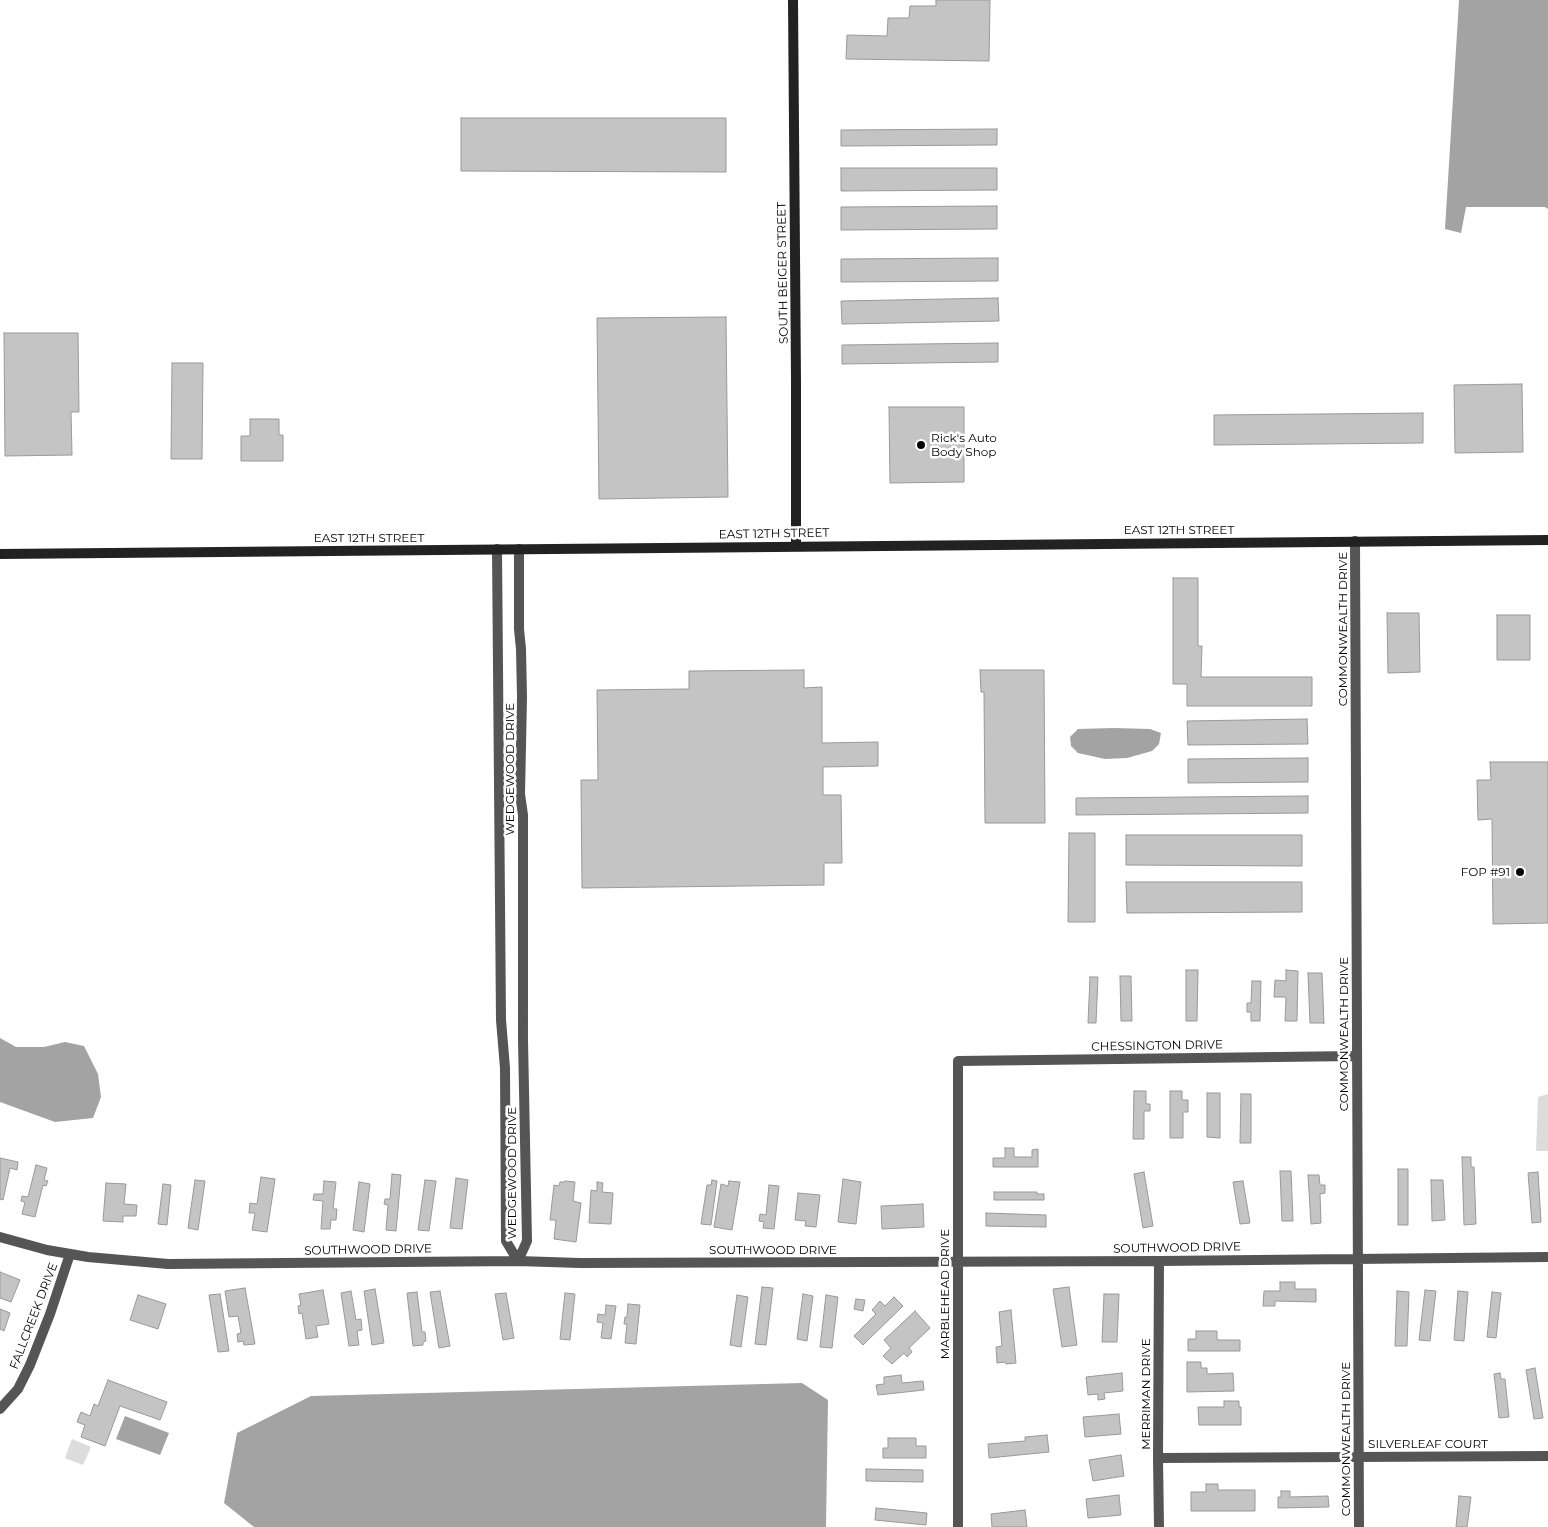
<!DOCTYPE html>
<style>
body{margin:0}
canvas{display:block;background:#fff}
</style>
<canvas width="1548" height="1527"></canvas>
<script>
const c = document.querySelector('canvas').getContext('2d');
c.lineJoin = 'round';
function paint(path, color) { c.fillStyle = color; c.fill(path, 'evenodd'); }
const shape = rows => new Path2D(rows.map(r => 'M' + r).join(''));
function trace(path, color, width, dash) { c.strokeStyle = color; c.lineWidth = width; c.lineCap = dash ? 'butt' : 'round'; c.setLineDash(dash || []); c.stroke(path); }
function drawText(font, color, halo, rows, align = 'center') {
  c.font = font + ' Montserrat,sans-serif'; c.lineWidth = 5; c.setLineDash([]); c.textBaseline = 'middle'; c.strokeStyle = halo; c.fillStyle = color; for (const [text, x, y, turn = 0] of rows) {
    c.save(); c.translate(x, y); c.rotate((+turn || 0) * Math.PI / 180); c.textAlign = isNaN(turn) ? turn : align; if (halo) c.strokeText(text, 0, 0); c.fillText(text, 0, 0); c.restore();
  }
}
const green = shape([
 [1548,1094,1548,1151,1536,1151,1538,1097],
 [72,1439,91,1447,83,1465,65,1458]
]);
const water = shape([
 [1459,0,1548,0,1548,209,1545,207,1466,207,1461,233,1445,229],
 [1114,728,1150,729,1161,733,1159,744,1152,751,1127,758,1105,759,1078,753,1071,746,1070,737,1078,729],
 [0,1038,16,1047,44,1047,65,1042,84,1046,98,1074,101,1097,93,1118,55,1122,0,1102],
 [802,1383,828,1400,826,1527,254,1527,224,1503,237,1433,311,1396],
 [125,1416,169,1433,160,1455,116,1439]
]);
const building = shape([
 [936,0,990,0,989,61,846,59,847,35,887,36,888,18,909,18,910,6,936,6,936,0],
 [461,118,726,118,726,172,461,171,461,118],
 [997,129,997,145,841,146,841,130,997,129],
 [841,168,997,168,997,190,841,191,841,168],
 [997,206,997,229,841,230,841,207,997,206],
 [998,258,998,281,841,282,841,259,998,258],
 [998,298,999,321,842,324,841,301,998,298],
 [726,317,728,497,599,499,597,318,726,317],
 [4,333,78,333,79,412,71,412,72,455,5,456,4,333],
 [998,343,998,362,842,364,842,345,998,343],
 [172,363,203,363,202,459,171,459,172,363],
 [1522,384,1523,452,1455,453,1454,385,1522,384],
 [889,407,964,407,964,482,890,483,889,407],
 [1423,413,1423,443,1214,445,1214,415,1423,413],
 [250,419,279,419,279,435,283,435,283,461,241,461,241,436,250,436,250,419],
 [1173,578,1198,578,1198,646,1202,646,1201,677,1312,677,1312,706,1187,706,1187,684,1173,684,1173,578],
 [1387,613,1419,613,1420,672,1388,673,1387,613],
 [1497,615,1530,615,1530,660,1497,660,1497,615],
 [804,670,804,688,822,687,822,743,878,742,878,766,823,767,823,795,841,795,842,863,824,863,824,885,582,888,581,780,598,780,597,690,689,689,689,671,804,670],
 [980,670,1044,670,1045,823,985,823,984,692,981,692,980,670],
 [1307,719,1308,744,1188,745,1187,721,1307,719],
 [1308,758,1308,782,1188,783,1188,759,1308,758],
 [1490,762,1548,762,1548,923,1493,924,1492,819,1478,820,1477,780,1491,780,1490,762],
 [1308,796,1308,813,1076,815,1076,798,1308,796],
 [1069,833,1095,833,1095,922,1068,922,1069,833],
 [1126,835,1302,835,1302,866,1126,865,1126,835],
 [1126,882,1302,882,1302,912,1127,913,1126,882],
 [1186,970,1198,970,1197,1021,1186,1021,1186,970],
 [1286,970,1298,971,1297,1021,1285,1021,1286,997,1274,997,1275,980,1286,981,1286,970],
 [1308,973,1322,973,1324,1024,1323,1023,1310,1023,1308,973],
 [1120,976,1131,976,1132,1021,1121,1021,1120,976],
 [1090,977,1098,977,1096,1023,1088,1023,1090,977],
 [1252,981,1261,981,1260,1021,1251,1021,1251,1012,1247,1012,1247,1003,1251,1003,1252,981],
 [1134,1091,1146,1091,1146,1104,1150,1104,1150,1111,1144,1111,1144,1139,1133,1139,1134,1091],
 [1170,1091,1182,1091,1182,1100,1188,1100,1188,1112,1183,1112,1183,1138,1170,1138,1170,1091],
 [1207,1093,1220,1093,1220,1138,1207,1137,1207,1093],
 [1241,1094,1251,1094,1251,1143,1240,1143,1241,1094],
 [1005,1148,1014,1148,1014,1157,1032,1157,1032,1150,1038,1149,1038,1167,993,1167,993,1158,1005,1158,1005,1148],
 [1462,1157,1471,1157,1471,1167,1474,1167,1476,1224,1464,1225,1462,1157],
 [0,1158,18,1162,17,1170,10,1168,3,1200,0,1199,0,1158],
 [36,1165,47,1168,44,1180,48,1181,46,1186,43,1185,35,1217,22,1214,25,1202,21,1201,22,1196,28,1197,36,1165],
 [1398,1169,1408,1169,1408,1225,1398,1225,1398,1169],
 [1280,1171,1291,1171,1293,1221,1282,1221,1280,1171],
 [1144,1172,1153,1226,1143,1228,1134,1174,1144,1172],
 [1538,1172,1541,1222,1532,1223,1528,1173,1538,1172],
 [392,1174,401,1175,396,1231,386,1230,388,1205,384,1204,385,1199,390,1199,392,1174],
 [1308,1175,1319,1175,1320,1185,1325,1185,1325,1193,1320,1194,1321,1223,1311,1224,1308,1175],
 [261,1177,275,1179,267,1232,252,1230,255,1213,249,1213,250,1203,257,1204,261,1177],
 [456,1178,468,1180,462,1229,450,1228,456,1178],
 [843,1179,861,1182,856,1224,838,1222,843,1179],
 [195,1180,205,1181,198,1230,188,1228,195,1180],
 [425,1180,436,1181,429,1231,418,1230,425,1180],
 [712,1180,717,1181,711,1225,701,1224,707,1185,711,1185,712,1180],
 [1431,1180,1443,1180,1445,1220,1432,1221,1431,1180],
 [324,1181,336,1182,333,1209,337,1209,336,1220,331,1220,330,1229,321,1229,323,1201,313,1200,314,1194,323,1194,324,1181],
 [565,1181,575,1182,573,1201,581,1203,576,1242,554,1239,556,1220,550,1220,554,1185,559,1186,560,1182,564,1182,565,1181],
 [729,1181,740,1182,732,1230,714,1227,721,1184,728,1186,729,1181],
 [1243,1181,1250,1223,1240,1224,1233,1182,1243,1181],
 [359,1182,370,1184,364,1232,353,1230,359,1182],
 [597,1182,603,1183,602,1192,613,1193,611,1224,589,1223,591,1190,597,1191,597,1182],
 [106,1183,126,1184,124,1204,137,1205,136,1216,123,1216,123,1222,103,1221,106,1183],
 [163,1184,171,1185,167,1225,158,1224,163,1184],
 [769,1185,779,1186,774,1229,763,1228,764,1222,759,1221,760,1214,766,1215,769,1185],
 [994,1192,1037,1192,1037,1194,1044,1194,1044,1200,994,1200,994,1192],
 [798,1193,820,1195,816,1227,805,1226,806,1221,795,1220,798,1193],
 [923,1204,924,1227,882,1229,881,1206,923,1204],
 [986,1213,1046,1215,1046,1227,986,1226,986,1213],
 [0,1272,20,1280,11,1302,0,1298,0,1272],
 [1280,1282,1295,1282,1295,1289,1316,1289,1316,1302,1275,1301,1275,1306,1263,1306,1264,1291,1280,1291,1280,1282],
 [762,1287,773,1288,766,1345,755,1344,762,1287],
 [1069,1287,1077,1345,1062,1347,1053,1289,1069,1287],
 [245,1288,255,1344,244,1345,243,1341,238,1342,237,1334,241,1333,238,1316,229,1317,225,1291,245,1288],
 [375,1289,384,1343,372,1345,364,1291,375,1289],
 [323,1290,329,1324,316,1326,318,1337,306,1339,302,1313,299,1314,298,1306,301,1305,299,1294,323,1290],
 [1425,1290,1436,1291,1430,1341,1419,1340,1425,1290],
 [351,1291,356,1320,361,1319,362,1330,357,1331,359,1345,349,1346,341,1293,351,1291],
 [440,1291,450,1346,439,1348,430,1292,440,1291],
 [1397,1291,1409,1292,1407,1346,1395,1346,1397,1291],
 [1458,1291,1468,1292,1464,1341,1454,1340,1458,1291],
 [417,1292,422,1332,425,1332,426,1341,423,1342,423,1345,413,1346,407,1293,417,1292],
 [1492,1292,1501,1293,1496,1338,1487,1337,1492,1292],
 [506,1293,514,1338,503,1340,495,1294,506,1293],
 [565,1293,575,1294,570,1340,560,1339,565,1293],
 [220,1294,229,1351,218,1352,209,1295,220,1294],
 [803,1294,813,1296,807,1341,797,1339,803,1294],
 [1104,1294,1119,1294,1117,1342,1102,1342,1104,1294],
 [138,1295,166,1304,158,1329,130,1320,138,1295],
 [737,1295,748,1297,741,1347,730,1345,737,1295],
 [826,1295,838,1297,832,1348,820,1347,826,1295],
 [894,1297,903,1306,863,1345,854,1336,876,1314,872,1310,880,1301,885,1306,894,1297],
 [856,1299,865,1300,863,1311,854,1309,856,1299],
 [628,1304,640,1305,636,1344,625,1343,627,1324,624,1324,625,1317,627,1317,628,1304],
 [606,1305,616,1306,611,1339,601,1338,603,1323,597,1322,598,1314,605,1315,606,1305],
 [0,1309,10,1313,4,1331,0,1329,0,1309],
 [1011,1310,1016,1363,1006,1364,1005,1362,997,1363,996,1347,1002,1346,999,1312,1011,1310],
 [915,1311,930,1328,909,1348,912,1352,907,1357,904,1353,892,1364,883,1356,891,1348,884,1340,915,1311],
 [1196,1331,1217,1331,1217,1340,1240,1340,1240,1351,1188,1351,1188,1339,1196,1339,1196,1331],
 [1187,1362,1201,1362,1201,1368,1207,1368,1207,1374,1233,1373,1234,1391,1187,1392,1187,1362],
 [1535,1368,1543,1418,1534,1419,1526,1370,1535,1368],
 [1122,1373,1123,1391,1104,1393,1105,1399,1098,1400,1098,1394,1088,1395,1086,1377,1122,1373],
 [1500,1373,1501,1379,1505,1379,1509,1417,1499,1418,1494,1374,1500,1373],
 [901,1375,902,1383,923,1381,924,1390,878,1395,876,1385,884,1384,884,1377,901,1375],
 [108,1380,167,1402,160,1420,120,1406,105,1446,81,1437,85,1425,77,1422,81,1412,90,1416,94,1404,98,1406,108,1380],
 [1224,1401,1239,1401,1239,1407,1241,1407,1241,1425,1199,1425,1198,1407,1224,1407,1224,1401],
 [1119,1414,1121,1434,1085,1437,1083,1417,1119,1414],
 [1047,1435,1049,1452,989,1458,988,1444,1025,1441,1025,1437,1047,1435],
 [888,1438,916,1438,916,1446,926,1446,926,1458,883,1458,883,1448,888,1448,888,1438],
 [1121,1455,1124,1476,1093,1481,1089,1460,1121,1455],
 [866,1469,923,1470,923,1482,866,1481,866,1469],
 [1206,1484,1218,1484,1218,1490,1255,1490,1255,1511,1191,1511,1191,1492,1206,1492,1206,1484],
 [1281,1491,1290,1491,1290,1497,1328,1496,1329,1507,1278,1508,1278,1497,1281,1497,1281,1491],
 [1119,1495,1121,1515,1088,1518,1086,1499,1119,1495],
 [1459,1496,1471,1497,1467,1527,1456,1527,1459,1496],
 [876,1508,927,1513,926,1525,875,1520,876,1508],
 [1025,1510,1027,1527,992,1527,991,1514,1025,1510]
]);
const street = shape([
 [1355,541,1359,1527],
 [497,549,501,1020,505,1068,506,1241,518,1261],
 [0,1237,47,1250,88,1257,168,1264,518,1261,580,1263,1159,1261,1548,1257],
 [518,1261,527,1241,523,1040,523,815,520,794,522,697,521,649,519,629,519,549],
 [0,1409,18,1389,30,1365,50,1314,70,1254],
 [1158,1458,1548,1456],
 [958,1527,958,1061,1356,1056],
 [1159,1527,1158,1458,1159,1261]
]);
const secondary = shape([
 [793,0,796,380,796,546],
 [0,554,1548,540]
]);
const markers = [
 [921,445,5,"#000"],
 [1520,872,5,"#000"]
];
const streetNames = [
 ["SOUTH BEIGER STREET",783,273,-91],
 ["EAST 12TH STREET",1179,530],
 ["EAST 12TH STREET",774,534,-1],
 ["EAST 12TH STREET",369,538],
 ["COMMONWEALTH DRIVE",1343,629,-90],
 ["WEDGEWOOD DRIVE",510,769,-90],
 ["COMMONWEALTH DRIVE",1344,1034,-90],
 ["CHESSINGTON DRIVE",1157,1046,-1],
 ["WEDGEWOOD DRIVE",512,1173,-90],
 ["SOUTHWOOD DRIVE",1177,1248,-1],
 ["SOUTHWOOD DRIVE",368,1250,-1],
 ["SOUTHWOOD DRIVE",773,1250],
 ["MARBLEHEAD DRIVE",945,1294,-90],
 ["FALLCREEK DRIVE",34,1316,-69],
 ["MERRIMAN DRIVE",1146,1394,-90],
 ["COMMONWEALTH DRIVE",1346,1439,-90],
 ["SILVERLEAF COURT",1428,1444]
];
const poiNames = [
 ["Rick's Auto",931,438],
 ["Body Shop",931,452],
 ["FOP #91",1510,872,"right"]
];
paint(green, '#dcdcdc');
paint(water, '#a3a3a3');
paint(building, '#c4c4c4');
trace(building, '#999', 1);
trace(street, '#555', 10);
trace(secondary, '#222', 10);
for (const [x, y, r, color] of markers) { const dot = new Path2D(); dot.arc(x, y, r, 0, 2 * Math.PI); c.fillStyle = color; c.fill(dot); trace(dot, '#fff', 2); }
drawText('12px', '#000', '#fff', streetNames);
drawText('12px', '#000', '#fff', poiNames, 'left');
</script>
